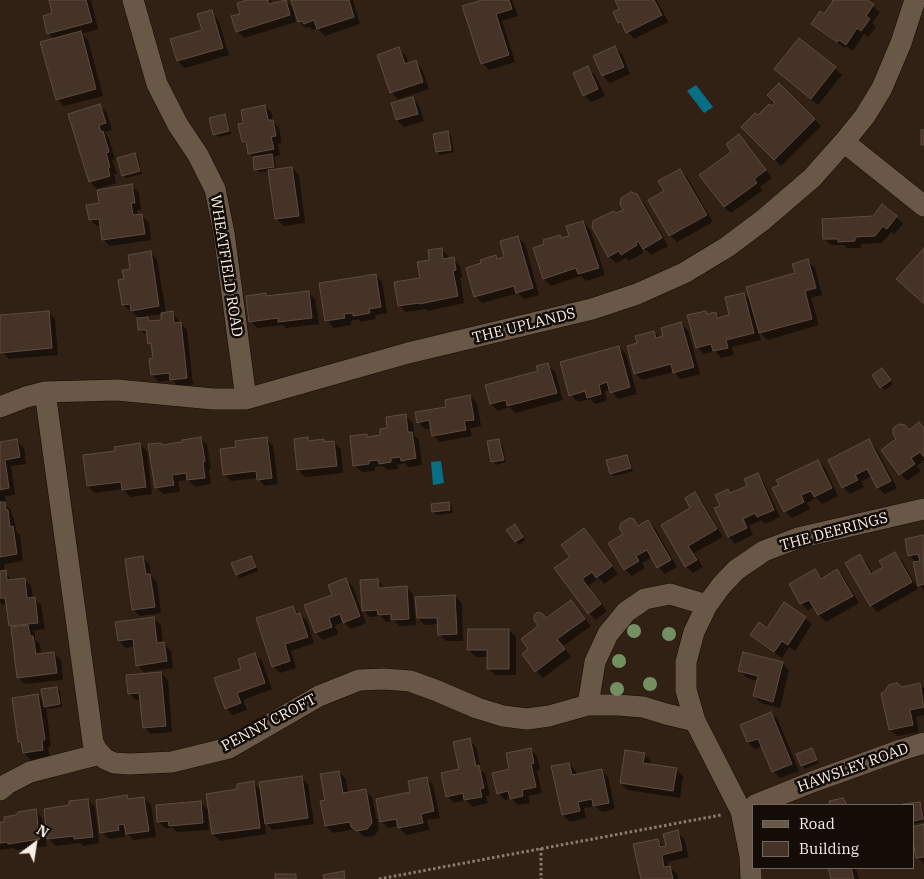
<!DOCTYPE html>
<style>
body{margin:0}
#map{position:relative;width:924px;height:879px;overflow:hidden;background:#302114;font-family:"IBM Plex Serif",serif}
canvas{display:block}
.legend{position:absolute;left:752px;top:804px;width:162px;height:65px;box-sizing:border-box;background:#130c07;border:1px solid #6f6760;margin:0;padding:6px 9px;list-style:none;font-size:15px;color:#f9efe6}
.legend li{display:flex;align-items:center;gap:10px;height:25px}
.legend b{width:25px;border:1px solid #6f6760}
.north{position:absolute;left:10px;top:819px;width:50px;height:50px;-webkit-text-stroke:4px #130c07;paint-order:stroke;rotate:31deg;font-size:14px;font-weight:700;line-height:20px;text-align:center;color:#f9efe6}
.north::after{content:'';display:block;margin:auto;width:18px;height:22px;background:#f9efe6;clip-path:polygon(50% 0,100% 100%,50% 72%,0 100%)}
</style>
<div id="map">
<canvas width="924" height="879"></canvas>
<ul class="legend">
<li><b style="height:6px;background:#695748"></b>Road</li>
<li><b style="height:14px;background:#463328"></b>Building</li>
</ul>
<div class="north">N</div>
</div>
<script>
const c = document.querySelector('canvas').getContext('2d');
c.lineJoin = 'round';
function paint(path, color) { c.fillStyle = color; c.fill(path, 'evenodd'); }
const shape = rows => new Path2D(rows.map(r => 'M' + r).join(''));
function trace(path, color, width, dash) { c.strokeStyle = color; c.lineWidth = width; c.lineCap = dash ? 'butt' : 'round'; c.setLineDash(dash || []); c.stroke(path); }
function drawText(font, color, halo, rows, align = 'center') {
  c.font = font + ' "IBM Plex Serif",serif'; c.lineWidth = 5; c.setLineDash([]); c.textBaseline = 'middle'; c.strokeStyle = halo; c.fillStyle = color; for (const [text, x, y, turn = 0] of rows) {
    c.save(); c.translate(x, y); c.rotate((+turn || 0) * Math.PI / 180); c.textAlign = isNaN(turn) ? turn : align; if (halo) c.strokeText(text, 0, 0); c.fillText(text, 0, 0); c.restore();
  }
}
const water = shape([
 [696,85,713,107,704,113,687,91],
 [441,461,444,483,433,485,431,462]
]);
const shadow = shape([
 [50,0,91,0,98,29,81,34,88,40,103,96,64,106,57,99,55,40,48,33,54,14],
 [248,0,270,0,273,4,285,0,292,7,296,22,244,38,237,31],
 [292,0,353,0,360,24,325,36,317,28,312,30,310,27,306,28,299,21],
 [486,0,512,0,518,16,502,21,515,62,489,70,482,63],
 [614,0,657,0,668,22,634,39,619,22,621,10,616,1],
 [831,0,865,0,880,12,872,23,876,27,868,37,864,34,853,51,846,46,845,48,820,31,813,24,825,16,834,2],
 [211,12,218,19,229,55,185,68,178,61,172,40,204,31],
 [615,48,622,54,630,74,610,83,603,76],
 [399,49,406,56,409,64,415,62,422,69,429,89,398,99,391,92],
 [588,68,595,75,605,96,591,102,584,95],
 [835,68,842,75,818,105,776,69],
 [779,85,821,126,781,166,743,127,777,103],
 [412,98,419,105,424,121,404,127,397,120,392,104],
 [100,106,107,113,112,130,105,132,109,139,115,159,112,160,117,174,114,174,116,183,97,189,90,182],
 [265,106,272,113,273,122,279,128,282,143,278,144,280,155,273,157,275,159,276,170,292,168,299,175,305,223,284,226,277,219,270,171,259,172,256,169,254,158,249,153,248,147,243,142],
 [224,115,227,118,231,134,218,137,215,134],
 [448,133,451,136,454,152,440,155,437,151],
 [739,136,772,178,760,187,763,190,731,213,724,207,733,152],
 [135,154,138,157,142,174,126,178,123,175],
 [680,170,687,177,713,222,677,242,670,235,650,201,666,192],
 [132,186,139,193,141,210,137,210,138,216,142,216,149,223,151,240,110,246,103,239,102,226,97,226,90,219,101,204],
 [637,195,644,203,668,246,651,255,644,248,642,250,643,253,629,261,626,258,616,263,609,256,616,215,625,210],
 [896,217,903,224,894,234,891,232,882,243,861,244,861,248,847,248,844,245,831,245,824,238],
 [583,222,590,229,605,275,586,281,581,276,551,286,544,279,534,249,546,245,559,236,562,239,570,236],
 [518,237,525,244,539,295,524,299,518,293,482,303,475,296,483,264,496,257,499,260,506,258],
 [441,249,448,256,449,259,453,259,460,266,462,277,460,278,464,303,428,311,426,309,406,312,399,305,422,279],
 [150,252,157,259,166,313,172,313,187,330,193,385,178,386,172,380,159,382,152,375,154,359,153,347,149,343,148,337,140,330,141,319,123,305,125,280,132,270],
 [162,314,163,321,151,322,145,316],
 [808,261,815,268,822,295,811,298,819,325,767,340,758,330,761,340,732,347,734,355,721,358,715,351,704,354,697,347,705,312,708,315,715,313,721,319,731,316,744,294,752,302,796,274],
 [375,275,382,282,387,313,375,315,376,319,361,322,359,319,351,321,351,325,334,328,327,321],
 [308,292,315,299,319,324,286,328,283,325,257,328,250,321,265,294,269,297],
 [48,312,55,319,58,355,9,359,2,352,0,316],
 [681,324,688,330,700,374,681,379,674,372,642,380,635,373,638,344,654,332,660,338,664,337],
 [619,347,626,354,637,394,618,399,611,390,605,391,607,401,595,404,590,399,578,402,571,395],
 [548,365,555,372,563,400,515,413,510,407,498,411,491,404],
 [885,373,893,384,885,390,881,387],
 [470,396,477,403,481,426,470,428,472,436,440,442,433,435,432,428,425,429,418,422],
 [406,416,413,423,414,436,419,440,422,465,409,467,405,463,397,465,398,469,387,470,383,466,375,467,375,471,362,472,355,466,366,435,369,438,382,436],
 [919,424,924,429,924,460,917,466,921,471,907,481,882,451],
 [200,438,207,445,211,468,209,470,211,484,195,487,188,480,178,481,180,492,163,494,156,487,163,446],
 [266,439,273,446,278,484,265,486,258,478,231,481,224,474,238,448],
 [307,439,310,442,323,440,326,443,334,442,341,449,343,473,305,477,298,470],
 [499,440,502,443,506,462,496,465,493,461],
 [17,441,24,448,26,464,11,466,15,495,5,496,6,505,11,510,12,516,14,518,16,531,20,535,23,561,4,564,5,572,12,581,24,579,31,586,33,598,41,605,45,629,32,631,35,633,35,640,40,644,41,654,54,653,61,660,63,680,25,684,18,677,13,628,10,626,8,605,3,605,0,602,0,443],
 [869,441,876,448,897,488,885,494,878,488,872,476,861,482,864,487,850,494,843,487,830,461],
 [140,444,147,451,152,494,130,497,123,489,95,493,88,486,116,452],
 [627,457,630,460,633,471,614,476,611,473],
 [818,461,825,468,838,496,822,504,816,498,807,503,810,509,792,518,785,511],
 [757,475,764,482,780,517,765,524,761,520,749,526,753,535,735,544,729,537,716,509,721,506,731,494,749,486],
 [695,494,702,501,723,537,694,553,703,567,693,573,686,566,663,526,692,508],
 [449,503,452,506,453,513,437,515,433,512],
 [633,520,639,526,648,521,655,528,677,567,665,574,658,567,652,557,642,563,645,568,632,576,625,569,624,535],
 [518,529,525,540,519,545,508,531],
 [584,530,618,574,604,584,599,578,588,586,607,611,596,620,589,613,572,557],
 [923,537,924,538,924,590,919,585,917,563,909,555],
 [895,554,902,561,918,589,877,612,871,605,860,556,867,563,873,574,885,568],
 [251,557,254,560,258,571,240,578,237,574],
 [143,558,150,565,151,576,157,582,161,613,140,616,133,609],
 [815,571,823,579,837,571,844,578,859,603,826,622,819,615,814,607,808,610,801,603,791,585],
 [346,580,353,587,366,623,351,629,344,622,335,625,338,634,323,640,316,633,306,606,334,596],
 [378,580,385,589,406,587,413,594,416,625,400,626,394,621,386,622,381,616,370,617,363,610],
 [455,596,462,603,463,641,446,641,439,634,439,624,425,625,418,618],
 [571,601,591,626,563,646,571,657,543,678,536,671,530,649,540,626],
 [293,608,307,621,314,643,291,651,296,668,280,673,273,666],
 [154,618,161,625,163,644,171,651,173,668,144,672,137,665,135,646,126,648,119,641],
 [805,618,812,624,795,651,789,647,782,658,759,642,752,635],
 [509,630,516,637,516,675,495,675,488,668,488,657,476,657,469,650],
 [255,655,262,661,272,689,243,700,247,710,233,715,226,708],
 [782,663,789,670,780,708,761,703,754,696,758,681,747,678,740,671],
 [161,673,168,680,172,732,151,734,144,727,141,700,136,700,129,693],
 [919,685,924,689,924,715,916,717,919,732,897,736,890,730,902,689],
 [57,688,60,691,62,707,48,709,46,707,51,746,48,748,50,757,31,760,24,753,23,745,19,742,38,695,44,701],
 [771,714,778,720,799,771,780,778,773,771,762,746,755,749,748,742,742,725],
 [469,740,476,747,481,770,485,774,490,795,486,796,488,803,473,807,466,800,454,803,447,796,460,770],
 [530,749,537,756,540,770,537,771,542,793,528,796,530,803,518,805,511,798,505,800,498,793,511,770],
 [811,749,819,763,805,769,802,765],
 [644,754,651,761,651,765,676,769,683,776,680,798,628,790,621,783],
 [569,764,576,771,577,775,601,770,608,777,615,809,602,812,595,806,584,808,586,818,570,822,563,815],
 [339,772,346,779,348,793,365,790,372,797,379,830,374,836,365,837,355,829,333,833,326,826,326,801],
 [301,777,308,784,314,824,273,830,265,822,266,834,220,841,213,834,253,783,262,791],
 [426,778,433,785,440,818,427,820,429,830,406,835,398,826,388,828,381,821],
 [127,797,130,800,144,798,151,805,156,837,134,840,124,831,125,837,109,839,102,832],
 [88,800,95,807,99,843,83,846,80,843,56,846,49,839,71,806],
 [200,802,209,811,208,811,209,830,177,832,173,828,165,828,158,821],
 [919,803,922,806,924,822,913,824,913,805,906,805],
 [35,811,42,818,47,846,16,850,14,848,0,850,0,844,13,842,0,841,0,823,6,823],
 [924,826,924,864,917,857,913,835,913,828],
 [677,832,684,839,689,857,668,862,669,867,677,874,678,879,643,879,657,840,665,848],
 [829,868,856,868,859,879,832,879]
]);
const building = shape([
 [49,0,86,0,92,22,47,34,43,16,52,13,49,0],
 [247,0,268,0,269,4,286,0,290,15,236,32,231,16,240,14,237,3,247,0],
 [291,0,349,0,354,17,317,29,314,20,304,24,302,21,298,22,291,0],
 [482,0,509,0,512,9,496,14,509,55,481,64,462,6,482,0],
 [615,0,654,0,662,15,626,33,621,22,618,23,613,12,619,9,615,0],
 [832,0,867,0,874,4,866,16,870,19,861,31,857,28,846,45,839,40,837,42,811,24,820,11,824,14,833,1,832,0],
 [212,10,223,48,177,61,170,39,202,30,197,14,212,10],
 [81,31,96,89,56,100,40,42,81,31],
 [799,38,836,67,811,99,774,69,799,38],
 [615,46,624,67,602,76,593,56,615,46],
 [399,47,405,64,416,60,423,82,390,93,377,55,399,47],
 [588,66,598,89,583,96,573,73,588,66],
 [779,83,815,119,774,160,741,127,755,113,758,115,769,104,772,106,775,103,767,95,779,83],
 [413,97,418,114,396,120,391,103,413,97],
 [100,104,106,123,99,125,101,132,103,131,109,152,106,153,110,167,108,168,110,176,89,182,68,114,100,104],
 [265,105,268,120,273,120,276,136,271,137,274,149,248,154,246,142,242,142,238,124,243,123,241,110,265,105],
 [225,114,229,131,213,135,209,118,225,114],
 [921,130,924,130,924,145,921,145,921,130],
 [448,131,451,150,436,152,433,134,448,131],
 [739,134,766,170,754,179,757,183,724,207,699,175,731,152,726,144,739,134],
 [135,153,140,171,122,176,117,158,135,153],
 [272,154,274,167,254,170,253,157,272,154],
 [292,167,299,216,275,219,268,170,292,167],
 [680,169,707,215,669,236,648,200,664,191,658,181,680,169],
 [132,184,135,203,131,203,133,215,142,214,145,234,102,240,99,219,89,220,86,205,99,203,97,190,132,184],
 [631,192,637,194,662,238,643,249,638,241,636,242,637,245,621,255,619,251,608,257,592,227,593,221,613,211,616,213,623,210,620,204,621,198,631,192],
 [882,204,897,216,887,229,883,226,875,236,855,237,855,241,838,242,838,239,823,239,822,219,873,216,882,204],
 [583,221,599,268,578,274,576,268,543,279,533,248,544,244,543,240,560,235,561,238,569,236,566,226,583,221],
 [518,236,533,288,516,293,514,286,474,297,466,268,481,263,480,260,496,255,497,259,504,257,500,241,518,236],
 [442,248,443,259,454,257,456,270,453,271,458,296,420,304,419,303,398,306,394,282,420,278,417,262,429,260,428,250,442,248],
 [924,248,924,304,896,279,924,248],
 [151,251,159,306,131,311,130,304,122,305,118,280,124,279,122,270,130,269,128,255,151,251],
 [808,259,816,288,805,291,812,319,759,333,746,287,795,273,792,264,808,259],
 [376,274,381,307,369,309,370,313,353,316,353,313,344,314,345,318,325,321,319,283,376,274],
 [309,291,312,318,278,322,278,318,249,322,246,296,266,293,266,296,309,291],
 [744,293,754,333,726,340,728,348,713,351,711,344,696,348,687,315,706,311,707,314,716,312,717,318,729,315,725,297,744,293],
 [49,311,52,348,0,353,0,315,49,311],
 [173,311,174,323,181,322,187,378,170,380,169,373,151,375,149,359,153,358,151,343,148,344,146,330,138,330,137,318,148,317,149,321,161,320,161,313,173,311],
 [681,322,694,367,673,373,671,364,634,374,627,346,637,343,635,336,654,331,656,338,663,336,661,328,681,322],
 [619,346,630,387,610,393,607,382,599,385,601,394,587,398,585,391,569,396,560,362,619,346],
 [548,363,557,393,507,406,506,400,490,404,485,385,538,371,536,366,548,363],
 [882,368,891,380,880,388,872,375,882,368],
 [470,395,474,420,464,421,466,430,432,436,429,420,417,423,415,412,446,407,445,400,470,395],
 [406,414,408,432,412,432,416,458,401,461,400,457,391,458,391,462,379,464,378,460,369,461,369,464,353,466,350,436,367,434,367,437,380,435,380,429,387,428,386,417,406,414],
 [919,422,924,429,924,457,920,452,911,458,915,464,899,475,881,450,896,439,893,434,893,428,899,424,905,425,909,430,919,422],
 [201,437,205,461,203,463,205,478,187,480,186,473,172,475,174,485,155,488,148,444,161,443,162,445,182,442,182,440,201,437],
 [267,437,272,478,257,480,256,471,223,475,220,449,236,447,235,441,267,437],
 [308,437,308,441,324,439,324,442,334,441,337,466,297,470,294,439,308,437],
 [17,439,20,457,5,460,9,488,0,490,0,442,17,439],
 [499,439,504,460,491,462,487,441,499,439],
 [869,439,891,481,877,488,867,469,855,475,858,480,842,488,828,460,869,439],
 [140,443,146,487,122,490,121,482,87,486,83,455,115,451,114,447,140,443],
 [627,455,631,468,610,474,606,460,627,455],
 [818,460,832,488,814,497,811,491,801,495,804,502,784,512,772,488,779,485,776,480,818,460],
 [758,473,774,510,757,517,755,513,743,519,747,528,728,537,714,508,720,506,715,495,728,489,730,493,747,486,744,479,758,473],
 [695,492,717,529,688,546,697,560,685,567,661,525,690,508,685,498,695,492],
 [0,502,5,502,6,510,8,510,10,527,13,526,17,554,0,557,0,502],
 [449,502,450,510,432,512,431,504,449,502],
 [630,518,634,519,638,526,648,520,671,560,657,568,647,550,636,556,639,561,624,570,608,543,623,534,619,528,621,523,630,518],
 [515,524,523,537,515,542,506,530,515,524],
 [584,528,612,566,596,578,592,572,582,579,601,604,588,614,554,568,570,557,561,545,584,528],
 [923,535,924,584,918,586,913,562,920,561,918,554,908,556,905,539,923,535],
 [895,552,912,582,870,606,845,563,860,554,871,574,883,567,879,561,895,552],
 [143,556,146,574,150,574,155,607,132,610,125,559,143,556],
 [251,556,256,567,236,575,231,563,251,556],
 [815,569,821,579,837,569,853,596,818,615,809,600,800,604,789,584,815,569],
 [6,570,7,580,25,578,27,598,35,597,38,623,9,626,5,598,0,598,0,571,6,570],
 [346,578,360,616,343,623,340,614,329,618,332,627,315,633,304,605,332,595,328,585,346,578],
 [378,579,379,588,407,586,409,619,391,620,391,614,378,615,377,610,362,611,360,580,378,579],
 [455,595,457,634,438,635,437,618,417,618,415,597,455,595],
 [571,600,585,619,557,639,565,649,535,672,522,654,528,649,521,639,538,626,534,620,534,615,538,612,543,614,546,618,571,600],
 [784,602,806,617,788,645,782,641,774,652,750,635,759,622,767,628,784,602],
 [293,606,296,614,300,613,308,637,285,644,290,661,272,667,256,618,293,606],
 [154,617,157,643,164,642,167,661,136,666,133,639,118,641,115,622,154,617],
 [28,625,30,636,33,636,36,654,54,652,57,673,17,678,11,627,28,625],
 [468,629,509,629,509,669,487,669,487,650,467,650,468,629],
 [743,652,783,662,773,702,753,696,758,676,738,671,743,652],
 [255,653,265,683,237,693,241,703,225,709,214,678,241,669,238,659,255,653],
 [161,672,166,726,143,728,139,693,128,694,126,675,161,672],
 [897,683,902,687,920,683,924,707,910,710,913,725,889,730,881,693,884,692,889,685,897,683],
 [57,687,60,704,44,707,41,689,57,687],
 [38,694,45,739,42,741,43,750,23,753,21,742,18,742,12,698,38,694],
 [771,712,792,764,772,772,758,739,747,742,740,725,771,712],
 [470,738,476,766,479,765,484,788,480,789,482,797,464,800,463,793,446,797,441,773,459,769,453,742,470,738],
 [531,748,534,763,531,764,536,787,522,790,523,796,510,799,508,791,497,794,492,773,509,769,506,753,531,748],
 [812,748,817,760,801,766,796,754,812,748],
 [625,750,645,753,643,763,677,768,673,791,620,783,625,750],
 [569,763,572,775,602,769,609,803,593,806,592,799,578,802,580,811,562,815,551,766,569,763],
 [339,771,343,793,366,789,372,823,367,829,357,831,351,827,350,822,325,826,320,801,325,800,320,774,339,771],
 [302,776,308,818,265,824,259,782,302,776],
 [427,777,434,811,421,814,423,823,398,828,396,819,380,822,376,799,410,792,408,781,427,777],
 [254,781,260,828,212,834,206,794,237,789,237,784,254,781],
 [127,795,128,799,144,797,149,831,126,834,124,824,118,825,119,830,100,833,96,800,127,795],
 [843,798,847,805,824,805,830,804,829,801,843,798],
 [88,799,93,837,74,839,74,836,47,839,44,809,69,805,69,801,88,799],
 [201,801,203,823,169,826,168,821,157,822,156,805,201,801],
 [920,802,923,819,913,821,913,805,903,804,920,802],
 [36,809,40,839,8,844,7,842,0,843,0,822,4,822,4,817,16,815,18,812,36,809],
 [924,824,924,857,916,858,913,841,913,827,924,824],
 [678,830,682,850,662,855,664,867,670,866,673,879,641,879,633,844,658,839,660,847,666,846,663,834,678,830],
 [828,868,851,868,854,879,831,879,828,868],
 [344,871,345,879,324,879,323,875,344,871],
 [275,874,296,874,296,879,275,879,275,874]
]);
const path = shape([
 [541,848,541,879],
 [379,879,721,815]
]);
const minor = shape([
 [133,0,157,84,178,125,198,155,215,189,224,233,246,399],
 [844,142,924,206],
 [45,392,93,742,96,749,105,759,114,763,130,764,172,762,229,748,319,696,359,680,384,679,410,681,435,690,477,708,503,716,527,719,549,716,588,705,618,705,643,707,666,714,695,721],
 [0,407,26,397,45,392,117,390,213,399,246,399,408,353,592,309,637,294,684,273,727,247,763,220,812,178,844,142,865,116,882,88,901,43,915,0],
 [588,705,595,662,608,634,626,612,645,599,670,594,707,605],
 [0,790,7,784,30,772,100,754],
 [755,805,812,782,901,750,924,743],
 [751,879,750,856,741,811,695,721,686,690,686,662,694,632,707,605,721,586,736,570,764,551,798,538,924,509]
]);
const trees = [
 [634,631],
 [669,634],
 [619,661],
 [650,684],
 [617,689]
];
const streetNames = [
 ["WHEATFIELD ROAD",226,266,81],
 ["THE UPLANDS",524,326,-14],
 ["THE DEERINGS",834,532,-15],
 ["PENNY CROFT",269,723,-28],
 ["HAWSLEY ROAD",853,768,-20]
];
paint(water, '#076f84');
paint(shadow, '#0007');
paint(building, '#463328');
trace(building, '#5e4b3f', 1);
trace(minor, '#180a01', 22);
trace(path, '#897c71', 3, [2.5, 2.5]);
trace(minor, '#695748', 21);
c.fillStyle = '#739062';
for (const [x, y] of trees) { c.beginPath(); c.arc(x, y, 7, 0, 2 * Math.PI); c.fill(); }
drawText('15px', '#f9efe6', '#130c07', streetNames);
</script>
